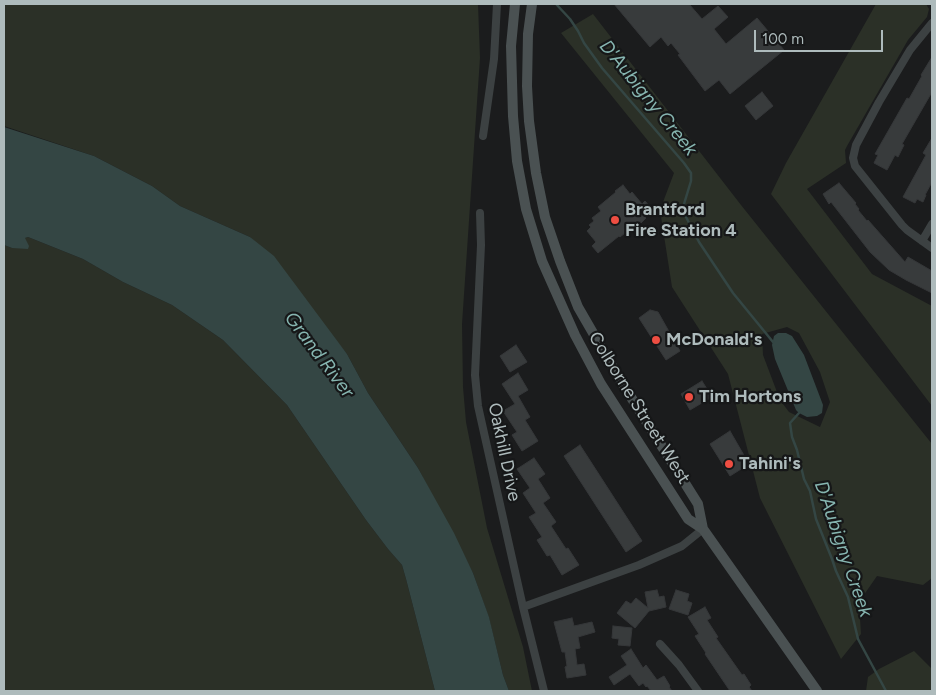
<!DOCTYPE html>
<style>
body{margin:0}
#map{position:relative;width:936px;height:695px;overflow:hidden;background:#1b1c1d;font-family:Figtree,sans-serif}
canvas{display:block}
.frame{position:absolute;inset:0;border:5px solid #aebbbc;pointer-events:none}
.scale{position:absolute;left:754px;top:30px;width:129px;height:22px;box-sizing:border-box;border:2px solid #aebbbc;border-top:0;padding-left:6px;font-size:15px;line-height:18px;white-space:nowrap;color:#aebbbc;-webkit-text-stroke:4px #161718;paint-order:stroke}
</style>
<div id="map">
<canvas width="936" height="695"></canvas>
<div class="frame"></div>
<div class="scale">100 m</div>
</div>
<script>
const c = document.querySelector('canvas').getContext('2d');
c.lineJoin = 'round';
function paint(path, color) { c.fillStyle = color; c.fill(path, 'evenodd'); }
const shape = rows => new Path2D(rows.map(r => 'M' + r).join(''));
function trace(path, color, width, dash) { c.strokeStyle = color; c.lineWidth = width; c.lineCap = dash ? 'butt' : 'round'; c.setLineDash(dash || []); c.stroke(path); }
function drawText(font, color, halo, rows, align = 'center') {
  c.font = font + ' Figtree,sans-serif'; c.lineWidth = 4.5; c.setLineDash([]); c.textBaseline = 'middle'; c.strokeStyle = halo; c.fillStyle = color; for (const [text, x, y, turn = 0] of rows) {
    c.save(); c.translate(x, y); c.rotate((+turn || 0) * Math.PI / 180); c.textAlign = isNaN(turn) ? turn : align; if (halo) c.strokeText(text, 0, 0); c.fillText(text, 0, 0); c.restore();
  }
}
const green = shape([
 [4,4,478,4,480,58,462,324,463,387,466,422,487,528,523,647,532,691,509,691,503,675,489,618,473,573,418,468,368,393,347,354,250,237,180,206,152,186,94,156,4,126],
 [876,4,926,4,929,9,927,17,908,40,847,146,845,150,846,163,807,189,872,274,932,306,932,406,771,194,786,163],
 [593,14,741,205,932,444,932,578,923,585,877,576,859,602,861,634,841,659,760,498,728,374,672,287,660,210,674,173,561,33],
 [787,327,799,333,820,372,830,402,820,427,789,412,780,400,763,355,762,334],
 [28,237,83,259,123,282,172,305,223,340,287,405,366,520,388,549,402,565,406,579,435,691,4,691,4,245,12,248,25,238],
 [914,651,932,669,932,691,866,691,868,677,879,669]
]);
const water = shape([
 [4,127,94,156,152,186,180,206,250,237,274,256,347,354,368,393,418,468,454,533,473,573,489,617,503,675,509,691,435,691,406,579,402,565,388,549,366,520,287,405,223,340,172,305,123,282,83,259,28,237,25,238,29,246,28,249,12,248,4,245],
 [778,333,786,333,792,336,804,355,823,405,822,413,817,416,807,417,799,413,796,410,775,359,772,345,774,336]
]);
const stream = shape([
 [556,4,570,19,578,31,584,43,602,68,684,163,691,173,691,181,684,204,686,217,699,242,733,293,773,342],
 [799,413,790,423,792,437,797,450,804,479,810,491,816,519,832,559,836,571,848,597,858,639,886,691]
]);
const building = shape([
 [614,4,689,4,702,19,718,6,728,17,714,29,726,44,757,18,784,50,730,94,719,80,705,91,678,55,680,54,671,43,668,46,661,37,650,47,614,4],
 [932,57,932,92,902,144,904,145,898,157,895,155,887,170,874,163,878,155,875,154,907,98,909,99,922,76,921,75,932,57],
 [762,92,773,106,756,120,745,106,762,92],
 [932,138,932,182,925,195,926,195,923,202,917,199,915,203,903,197,926,155,923,153,932,138],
 [839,183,856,203,855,204,859,209,858,210,867,221,868,220,905,262,908,257,932,271,932,293,906,280,889,270,870,252,831,202,829,204,823,194,839,183],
 [623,185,630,194,632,192,642,204,645,201,652,209,644,216,646,218,641,223,640,221,620,237,619,236,598,253,592,246,596,242,587,231,591,227,589,225,594,221,592,218,601,211,598,207,616,192,615,191,623,185],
 [650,310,658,312,680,351,666,360,639,318,650,310],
 [516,345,527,362,510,372,500,356,516,345],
 [518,373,528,390,518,396,530,417,525,420,538,441,522,451,512,435,517,432,503,411,515,404,502,384,518,373],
 [702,381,712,397,690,410,681,394,702,381],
 [730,431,749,464,730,476,710,444,730,431],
 [580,445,642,541,626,552,564,456,580,445],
 [534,458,545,474,538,479,550,498,543,503,556,522,551,526,566,549,568,548,579,565,562,575,550,555,547,556,537,540,542,537,529,517,536,513,523,493,530,488,517,469,534,458],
 [657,590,659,597,664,596,666,607,649,611,635,628,617,613,626,601,631,604,636,598,648,608,645,592,657,590],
 [676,590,689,594,687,601,692,603,688,615,669,609,676,590],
 [705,607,711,618,707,620,718,637,716,638,742,675,744,674,751,685,749,687,752,691,730,691,705,654,706,653,695,636,699,634,688,617,705,607],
 [572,618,574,626,592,622,595,632,578,637,580,648,575,649,577,665,584,664,586,675,567,678,565,667,567,666,565,652,562,652,554,622,572,618],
 [613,626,632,628,630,646,618,645,619,639,612,638,613,626],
 [631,649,643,668,646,665,657,680,664,676,670,686,669,687,672,691,651,691,647,686,646,687,643,683,639,686,630,674,614,685,609,677,627,665,621,656,631,649]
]);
const minor = shape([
 [932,23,910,50,879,102,856,145,853,158,855,166,902,225,907,230,932,248],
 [483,136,494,59,497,4],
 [480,213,481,245,475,375,478,406,523,607,544,691],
 [922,241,932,224],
 [523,607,639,565,682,546,703,529],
 [660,644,679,665,698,691]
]);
const secondary = shape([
 [515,4,511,46,513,116,517,161,526,209,542,261,575,335,601,384,688,519,703,529,817,691],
 [532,4,528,34,527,86,529,121,536,173,545,217,560,261,578,307,619,378,698,504,703,529]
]);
const markers = [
 [615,220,5,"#ee4e42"],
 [656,340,5,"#ee4e42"],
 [689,397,5,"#ee4e42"],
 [729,464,5,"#ee4e42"]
];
const poiNames = [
 ["Brantford",625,210],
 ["Fire Station 4",625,231],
 ["McDonald's",666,340],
 ["Tim Hortons",699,397],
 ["Tahini's",739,464]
];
const streetNames = [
 ["Colborne Street West",639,408,58],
 ["Oakhill Drive",504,452,78]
];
const waterNames = [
 ["D'Aubigny Creek",648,98,51],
 ["Grand River",319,355,53],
 ["D'Aubigny Creek",843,549,71]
];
paint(green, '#2b3027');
paint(water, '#344644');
trace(stream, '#344644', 2.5);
paint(building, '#383b3c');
trace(building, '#353739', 1);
trace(minor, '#3c4142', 8);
trace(secondary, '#4a5152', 10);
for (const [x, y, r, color] of markers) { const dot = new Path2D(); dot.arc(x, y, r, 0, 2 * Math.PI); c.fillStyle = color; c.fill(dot); trace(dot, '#161718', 2); }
drawText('bold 18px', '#aebbbc', '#161718', poiNames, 'left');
drawText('18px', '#aebbbc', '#161718', streetNames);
drawText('italic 19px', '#86b5b0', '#161718', waterNames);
</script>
